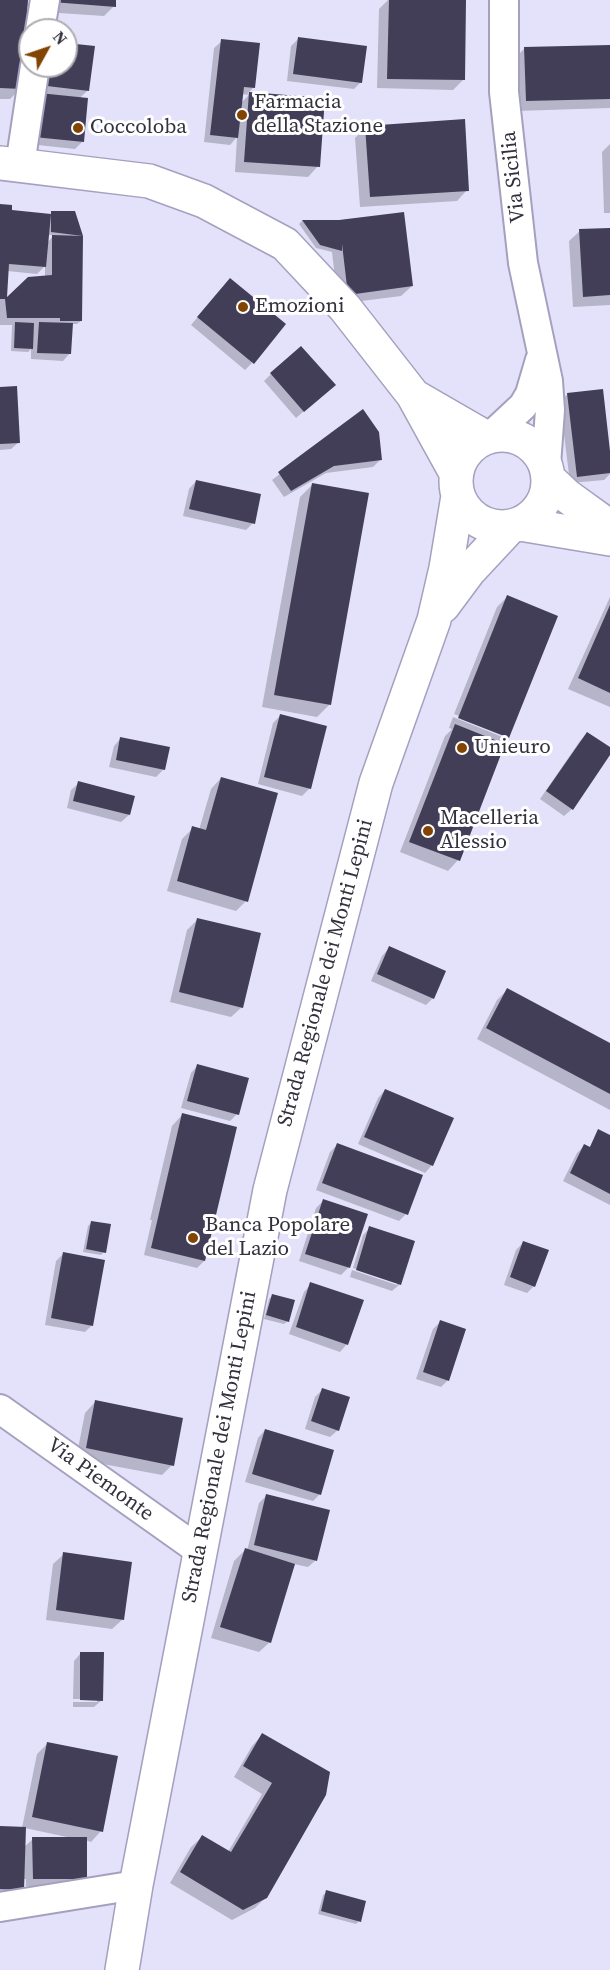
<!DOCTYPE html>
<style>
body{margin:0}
#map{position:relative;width:610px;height:1970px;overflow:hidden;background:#e4e1fb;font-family:"Source Serif 4",serif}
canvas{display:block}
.north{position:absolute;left:18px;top:18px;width:60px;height:60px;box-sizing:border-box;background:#fff;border:2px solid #adadb1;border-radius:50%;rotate:50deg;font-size:16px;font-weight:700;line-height:24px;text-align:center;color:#32313d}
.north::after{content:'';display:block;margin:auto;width:21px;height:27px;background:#824402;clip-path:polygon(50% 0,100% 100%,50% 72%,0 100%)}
</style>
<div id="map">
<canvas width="610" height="1970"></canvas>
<div class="north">N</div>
</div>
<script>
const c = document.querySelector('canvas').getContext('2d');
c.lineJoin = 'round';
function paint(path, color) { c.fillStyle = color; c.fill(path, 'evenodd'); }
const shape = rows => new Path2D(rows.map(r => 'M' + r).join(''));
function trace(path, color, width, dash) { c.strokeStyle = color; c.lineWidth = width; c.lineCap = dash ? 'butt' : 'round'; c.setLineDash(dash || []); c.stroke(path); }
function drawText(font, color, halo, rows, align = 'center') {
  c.font = font + ' "Source Serif 4",serif'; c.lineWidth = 6; c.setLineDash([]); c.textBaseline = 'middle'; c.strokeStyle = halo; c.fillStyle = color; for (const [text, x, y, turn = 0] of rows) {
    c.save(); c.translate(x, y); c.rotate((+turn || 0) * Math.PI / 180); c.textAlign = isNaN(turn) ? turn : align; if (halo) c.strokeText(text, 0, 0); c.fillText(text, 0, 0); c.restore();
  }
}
const shadow = shape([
 [0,0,27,0,20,89,10,99,0,99],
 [45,0,115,0,114,6,104,16,44,12],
 [388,0,437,0,463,80,453,90,377,88,379,9],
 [298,39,361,82,354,89,287,81,291,46],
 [222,41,254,87,247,94,323,99,318,166,308,177,235,172,237,137,230,145,204,142,214,48],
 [242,94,249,95,241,103],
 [66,45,88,90,80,98,82,142,75,149,28,144,44,66,66,66],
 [610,47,610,108,516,111,514,59,524,49],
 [366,127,467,190,457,201,360,207,355,138],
 [610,144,610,213,604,213,602,152],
 [0,206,11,212,49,215,52,213,74,213,81,236,81,321,77,324,71,324,70,353,63,361,31,359,31,349,28,352,11,351,12,325,0,325],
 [47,235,54,235,47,243],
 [45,266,45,277,6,301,7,271,37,274],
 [302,221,340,222,412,286,401,296,338,304,332,252,316,248,299,224],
 [610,229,610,305,573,307,569,241,580,231],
 [223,287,252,363,245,370,191,325],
 [271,374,326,392,296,418,264,381],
 [0,389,19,442,11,449,0,450],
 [568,394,610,464,610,474,604,480,570,483,560,401],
 [362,411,380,460,373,467,326,473,284,497,272,480],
 [196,481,253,523,246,530,183,516,189,489],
 [313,484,330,704,317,717,262,707,300,497],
 [507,597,508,737,501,744,503,745,458,860,448,871,400,852,445,736,452,729,449,728,453,717,505,738,505,735,454,714,497,607],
 [610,597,610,707,568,689],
 [281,715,310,788,302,796,258,784,273,723],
 [587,734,610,749,610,752,572,809,564,816,540,799,580,741],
 [121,738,164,769,156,777,109,767,114,746],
 [221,778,246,901,236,911,167,891,182,839,193,828,199,830,211,789],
 [79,783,129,815,121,822,67,808,71,790],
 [198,919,242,1007,231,1017,170,1002,187,930],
 [389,948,433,998,426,1005,371,981,382,956],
 [507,990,610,1045,610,1110,477,1039,497,1000],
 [198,1065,237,1114,230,1121,181,1108,191,1073],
 [385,1090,432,1165,425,1173,358,1144,378,1098],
 [182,1115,204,1261,197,1268,144,1255,152,1220,150,1220,172,1126],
 [599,1131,610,1136,610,1205,563,1181,577,1153,584,1146,589,1148],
 [337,1145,406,1214,399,1221,316,1190,330,1152],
 [323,1201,366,1215,348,1268,341,1275,299,1261,316,1208],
 [92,1222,104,1252,101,1255,83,1252,88,1226],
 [370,1228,400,1284,392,1291,350,1277,352,1270,397,1285,397,1282,353,1268,363,1235],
 [524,1242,534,1286,527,1293,504,1285,516,1250],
 [63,1254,92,1325,85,1332,45,1325,56,1261],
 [311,1284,347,1344,340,1352,289,1334,304,1292],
 [273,1295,288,1321,284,1324,264,1319,269,1299],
 [440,1322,448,1380,441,1387,416,1379,433,1329],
 [322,1390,338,1430,330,1437,305,1429,315,1397],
 [95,1402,172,1465,162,1475,76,1459,85,1413],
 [265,1430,320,1494,313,1501,245,1482,258,1438],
 [266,1496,316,1560,308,1567,294,1564,270,1642,259,1652,211,1638,234,1561,245,1550,247,1551,259,1503],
 [64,1554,123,1619,112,1629,46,1620,53,1564],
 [81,1653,102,1700,94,1707,73,1707,73,1702,97,1702,97,1699,73,1699,74,1661],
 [262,1735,328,1773,266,1897,255,1908,232,1920,170,1883,191,1847,202,1837,228,1852,262,1794,234,1777,252,1746],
 [48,1743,101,1831,91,1842,85,1840,86,1878,78,1886,26,1886,26,1879,23,1879,23,1890,0,1896,0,1827,22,1828,37,1754],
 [25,1828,67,1837,67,1838,33,1839,24,1847],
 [327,1892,359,1921,356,1924,318,1914,323,1895]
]);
const building = shape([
 [0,0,28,0,22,89,0,88],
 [52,0,116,0,116,7,52,2],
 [389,0,466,0,465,80,387,79],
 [298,37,367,46,362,83,293,74],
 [221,39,260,43,255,88,244,87,238,138,210,135],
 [66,43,95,46,89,91,47,86,50,66,66,66],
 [610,45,610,99,526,101,524,47],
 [249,92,325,98,320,167,244,162],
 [39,93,88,98,84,142,34,137],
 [465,119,469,191,370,197,365,126],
 [0,204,12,205,12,210,51,214,46,267,9,264,7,297,28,277,52,275,52,235,83,236,82,321,60,321,60,318,7,318,5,299,0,299],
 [51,211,75,211,83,236,51,232],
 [404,212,413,286,348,295,342,244,342,251,320,245,302,220,339,220],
 [610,228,610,295,583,297,579,229],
 [230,278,286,324,254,364,197,317],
 [15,322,34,323,33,349,14,348],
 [39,322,73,323,71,354,37,353],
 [301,346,336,385,304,412,270,373],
 [17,386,20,443,0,444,0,387],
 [603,389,610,451,610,473,577,477,567,393],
 [363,409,379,432,382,460,334,466,291,491,278,472],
 [196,480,261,494,255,524,189,509],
 [312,483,369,493,331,705,274,695],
 [507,595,558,616,509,738,458,718],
 [610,605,610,693,578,678],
 [280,714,327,726,311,789,264,777],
 [455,724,505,744,460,861,409,842],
 [587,732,610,747,610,755,573,810,546,791],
 [120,737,170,747,165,770,116,760],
 [221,777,278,793,248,902,177,881,192,826,206,830],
 [78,781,135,796,130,815,73,801],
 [197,918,261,933,243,1008,179,992],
 [389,946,446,971,434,999,377,974],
 [507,988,610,1043,610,1094,486,1028],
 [197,1064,249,1078,239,1115,187,1101],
 [385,1089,454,1118,433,1166,364,1137],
 [182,1113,237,1127,205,1261,151,1248],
 [598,1129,610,1135,610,1194,570,1173,584,1144,590,1147],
 [337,1143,423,1175,408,1215,322,1183],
 [323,1199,368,1214,350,1268,305,1254],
 [91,1221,111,1224,106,1253,86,1249],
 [369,1226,415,1241,401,1285,356,1270],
 [523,1241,549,1250,535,1287,510,1277],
 [63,1252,105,1260,93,1326,51,1318],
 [310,1282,364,1300,348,1345,296,1327],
 [272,1294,295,1300,289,1322,266,1315],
 [440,1320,466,1329,449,1381,423,1372],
 [322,1388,350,1397,339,1431,311,1421],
 [95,1400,183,1418,174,1466,86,1448],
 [265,1429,334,1450,321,1495,252,1474],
 [266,1494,330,1510,317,1561,254,1545],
 [245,1548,295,1564,271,1643,220,1627],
 [63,1552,132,1562,124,1620,56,1610],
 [80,1652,104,1652,103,1701,80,1700],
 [262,1733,330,1772,326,1795,267,1898,243,1910,180,1872,202,1835,231,1852,272,1783,243,1766],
 [47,1742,118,1756,103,1832,32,1817],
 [0,1826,26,1827,24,1890,0,1889],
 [32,1837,87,1837,87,1879,33,1879],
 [326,1890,366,1901,361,1922,321,1911]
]);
const minor = shape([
 [504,0,504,92,523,263,548,381,550,410,546,465],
 [40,30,45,0],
 [20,165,35,66],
 [492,435,523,406,530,394,540,360],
 [0,1409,200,1551],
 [0,1907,136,1885]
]);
const tertiary = shape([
 [0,163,149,181,204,201,285,244,345,308,413,395,456,473],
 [414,396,485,437],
 '456 481a46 46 0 1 1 92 0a46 46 0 1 1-92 0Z',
 [549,479,567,496,610,527],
 [520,524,610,539],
 [443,606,469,571,510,527],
 [122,1970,136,1885,270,1190,376,783,434,620,446,568,458,496]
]);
const markers = [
 [242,115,6,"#824402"],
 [78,128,6,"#824402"],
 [243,307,6,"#824402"],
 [462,748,6,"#824402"],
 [428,831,6,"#824402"],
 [193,1238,6,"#824402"]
];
const poiNames = [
 ["Farmacia",254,103],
 ["della Stazione",254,127],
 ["Coccoloba",90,128],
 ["Emozioni",255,307],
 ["Unieuro",474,748],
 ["Macelleria",440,819],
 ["Alessio",440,843],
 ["Banca Popolare",205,1226],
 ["del Lazio",205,1250]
];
const streetNames = [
 ["Via Sicilia",514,177,-96],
 ["Strada Regionale dei Monti Lepini",326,973,-75],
 ["Strada Regionale dei Monti Lepini",220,1447,-79],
 ["Via Piemonte",100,1480,36]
];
paint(shadow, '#0003');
paint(building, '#423e58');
trace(minor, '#a4a0be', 32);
trace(tertiary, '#a4a0be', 36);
trace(minor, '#fff', 28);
trace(tertiary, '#fff', 33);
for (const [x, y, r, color] of markers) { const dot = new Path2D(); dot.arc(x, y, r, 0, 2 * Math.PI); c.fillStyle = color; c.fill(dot); trace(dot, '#fff', 2); }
drawText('21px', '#32313d', '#fff', poiNames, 'left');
drawText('21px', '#32313d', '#fff', streetNames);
</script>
